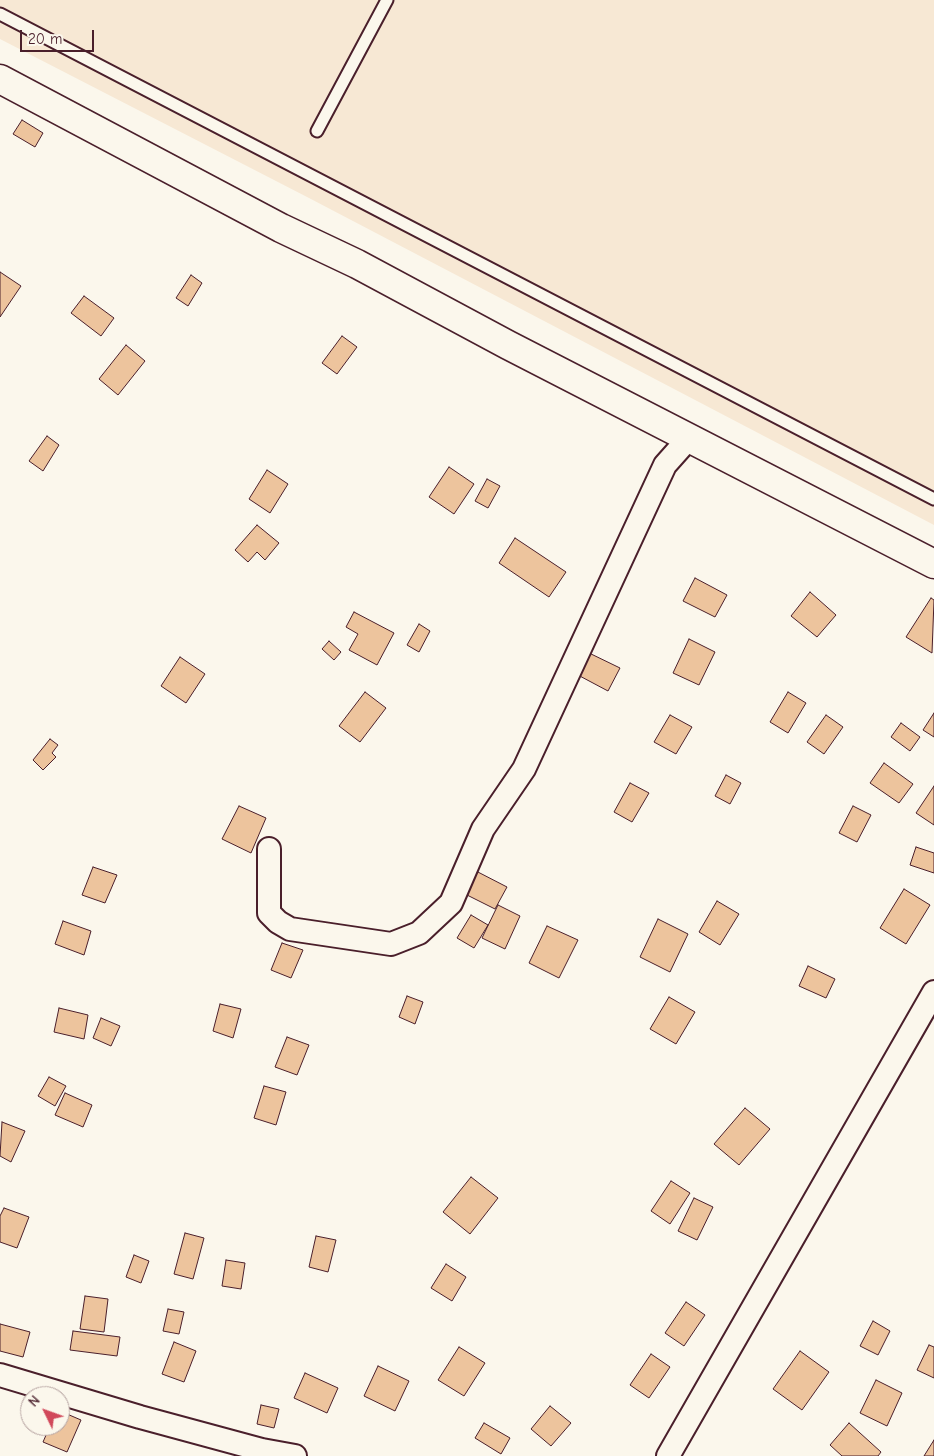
<!DOCTYPE html>
<style>
body{margin:0}
#map{position:relative;width:934px;height:1456px;overflow:hidden;background:#fbf7ec;font-family:"Comic Neue",sans-serif}
canvas{display:block}
.north{position:absolute;left:20px;top:1386px;width:50px;height:50px;box-sizing:border-box;background:#fbf7ec;border:1px solid #b4a19f;border-radius:50%;rotate:312deg;font-size:14px;font-weight:700;line-height:20px;text-align:center;color:#4a1f2b}
.north::after{content:'';display:block;margin:auto;width:18px;height:22px;background:#d1495b;clip-path:polygon(50% 0,100% 100%,50% 72%,0 100%)}
.scale{position:absolute;left:20px;top:30px;width:74px;height:22px;box-sizing:border-box;border:2px solid #4a1f2b;border-top:0;padding-left:6px;font-size:15px;line-height:18px;white-space:nowrap;color:#4a1f2b;-webkit-text-stroke:4px #fbf7ec;paint-order:stroke}
</style>
<div id="map">
<canvas width="934" height="1456"></canvas>
<div class="north">N</div>
<div class="scale">20 m</div>
</div>
<script>
const c = document.querySelector('canvas').getContext('2d');
c.lineJoin = 'round';
function paint(path, color) { c.fillStyle = color; c.fill(path, 'evenodd'); }
const shape = rows => new Path2D(rows.map(r => 'M' + r).join(''));
function trace(path, color, width, dash) { c.strokeStyle = color; c.lineWidth = width; c.lineCap = dash ? 'butt' : 'round'; c.setLineDash(dash || []); c.stroke(path); }
const built = shape([
 [0,0,934,0,934,525,309,198,0,39]
]);
const building = shape([
 [22,120,43,133,35,147,13,134,22,120],
 [0,272,21,286,0,317,0,272],
 [191,275,202,283,188,306,176,298,191,275],
 [84,296,114,318,101,336,71,313,84,296],
 [342,336,357,347,337,374,322,363,342,336],
 [126,345,145,361,118,395,99,379,126,345],
 [47,436,59,445,43,471,29,461,47,436],
 [449,467,474,484,454,514,429,497,449,467],
 [267,470,288,484,270,513,249,499,267,470],
 [487,479,500,486,488,508,475,501,487,479],
 [257,525,279,543,265,560,257,552,248,562,235,550,257,525],
 [515,538,566,572,549,597,499,563,515,538],
 [695,578,727,595,715,617,683,601,695,578],
 [810,592,836,615,817,637,791,616,810,592],
 [931,598,934,600,932,653,906,637,931,598],
 [354,612,394,633,377,665,349,650,358,634,346,627,354,612],
 [419,624,430,631,419,652,407,645,419,624],
 [689,639,715,652,699,685,673,673,689,639],
 [329,641,341,652,334,660,322,649,329,641],
 [587,652,620,668,608,691,576,674,587,652],
 [180,657,205,674,186,703,161,686,180,657],
 [365,692,386,708,360,742,339,726,365,692],
 [788,692,806,703,788,733,770,722,788,692],
 [934,713,934,737,923,730,934,713],
 [670,715,692,727,676,754,654,742,670,715],
 [826,715,843,727,824,754,807,742,826,715],
 [901,723,920,737,910,751,891,737,901,723],
 [50,739,58,745,52,753,56,757,43,770,33,760,50,739],
 [884,763,913,784,899,803,870,783,884,763],
 [726,775,741,783,730,804,715,796,726,775],
 [630,783,649,793,632,822,614,812,630,783],
 [934,786,934,825,916,813,934,786],
 [239,806,266,818,251,853,222,839,239,806],
 [853,806,871,815,857,842,839,833,853,806],
 [916,847,934,853,934,873,910,865,916,847],
 [93,867,117,875,105,903,82,895,93,867],
 [474,870,507,887,495,909,463,893,474,870],
 [904,889,930,905,906,944,880,928,904,889],
 [717,901,739,914,720,945,699,932,717,901],
 [498,905,520,916,505,949,482,938,498,905],
 [471,915,488,925,474,948,457,938,471,915],
 [658,919,688,934,670,972,640,957,658,919],
 [63,921,91,931,84,955,55,944,63,921],
 [547,926,578,940,559,978,529,963,547,926],
 [282,943,303,950,291,978,271,970,282,943],
 [808,966,835,979,826,998,799,986,808,966],
 [407,996,423,1002,415,1024,399,1017,407,996],
 [669,997,695,1012,676,1044,650,1029,669,997],
 [220,1004,241,1009,233,1038,213,1031,220,1004],
 [59,1008,88,1015,84,1039,54,1032,59,1008],
 [101,1018,120,1026,111,1046,93,1038,101,1018],
 [287,1037,309,1045,297,1075,275,1067,287,1037],
 [49,1077,66,1086,55,1106,38,1096,49,1077],
 [264,1086,286,1092,276,1125,254,1118,264,1086],
 [65,1093,92,1105,83,1127,55,1115,65,1093],
 [745,1108,770,1129,739,1165,714,1144,745,1108],
 [2,1122,25,1131,11,1162,0,1156,2,1122],
 [471,1177,498,1198,470,1234,443,1212,471,1177],
 [671,1181,690,1193,670,1224,651,1211,671,1181],
 [694,1198,713,1207,697,1240,678,1231,694,1198],
 [4,1208,29,1217,17,1248,0,1242,0,1216,4,1208],
 [185,1233,204,1238,193,1279,174,1274,185,1233],
 [316,1236,336,1240,328,1272,309,1267,316,1236],
 [134,1255,149,1261,141,1283,126,1277,134,1255],
 [226,1260,245,1263,241,1289,222,1286,226,1260],
 [446,1264,466,1277,452,1301,431,1288,446,1264],
 [85,1296,108,1299,104,1332,80,1329,85,1296],
 [686,1302,705,1315,684,1346,665,1333,686,1302],
 [168,1309,184,1312,179,1334,163,1331,168,1309],
 [873,1321,890,1331,878,1355,860,1346,873,1321],
 [0,1324,30,1332,23,1357,0,1351,0,1324],
 [73,1331,120,1337,117,1356,70,1350,73,1331],
 [174,1342,196,1351,184,1382,162,1374,174,1342],
 [929,1345,934,1347,934,1378,917,1370,929,1345],
 [459,1347,485,1363,464,1396,438,1380,459,1347],
 [800,1351,829,1372,802,1410,773,1389,800,1351],
 [651,1354,670,1367,649,1398,630,1385,651,1354],
 [378,1366,409,1381,395,1411,364,1396,378,1366],
 [305,1373,338,1388,327,1413,294,1398,305,1373],
 [876,1380,902,1393,887,1426,860,1413,876,1380],
 [261,1405,279,1409,274,1428,257,1424,261,1405],
 [550,1406,571,1423,551,1446,531,1429,550,1406],
 [60,1411,81,1420,67,1452,43,1442,50,1426,60,1426,60,1411],
 [484,1423,510,1438,501,1454,475,1438,484,1423],
 [849,1423,881,1452,878,1456,842,1456,830,1445,849,1423],
 [934,1440,934,1456,924,1456,934,1440]
]);
const lane = shape([
 [0,14,934,499],
 [317,131,387,0]
]);
const street = shape([
 [269,849,269,913,278,922,290,929,391,944,419,933,451,903,483,829,524,769,665,465,689,438],
 [0,1375,140,1417,262,1450,295,1456],
 [668,1456,934,992]
]);
const secondary = shape([
 [0,79,281,228,357,264,508,345,934,564]
]);
paint(built, '#f7e8d4');
paint(building, '#edc49d');
trace(building, '#4a1f2b', 1);
trace(lane, '#4a1f2b', 15);
trace(street, '#4a1f2b', 26);
trace(secondary, '#4a1f2b', 31);
trace(lane, '#fbf7ec', 11);
trace(street, '#fbf7ec', 22);
trace(secondary, '#fbf7ec', 28);
</script>
